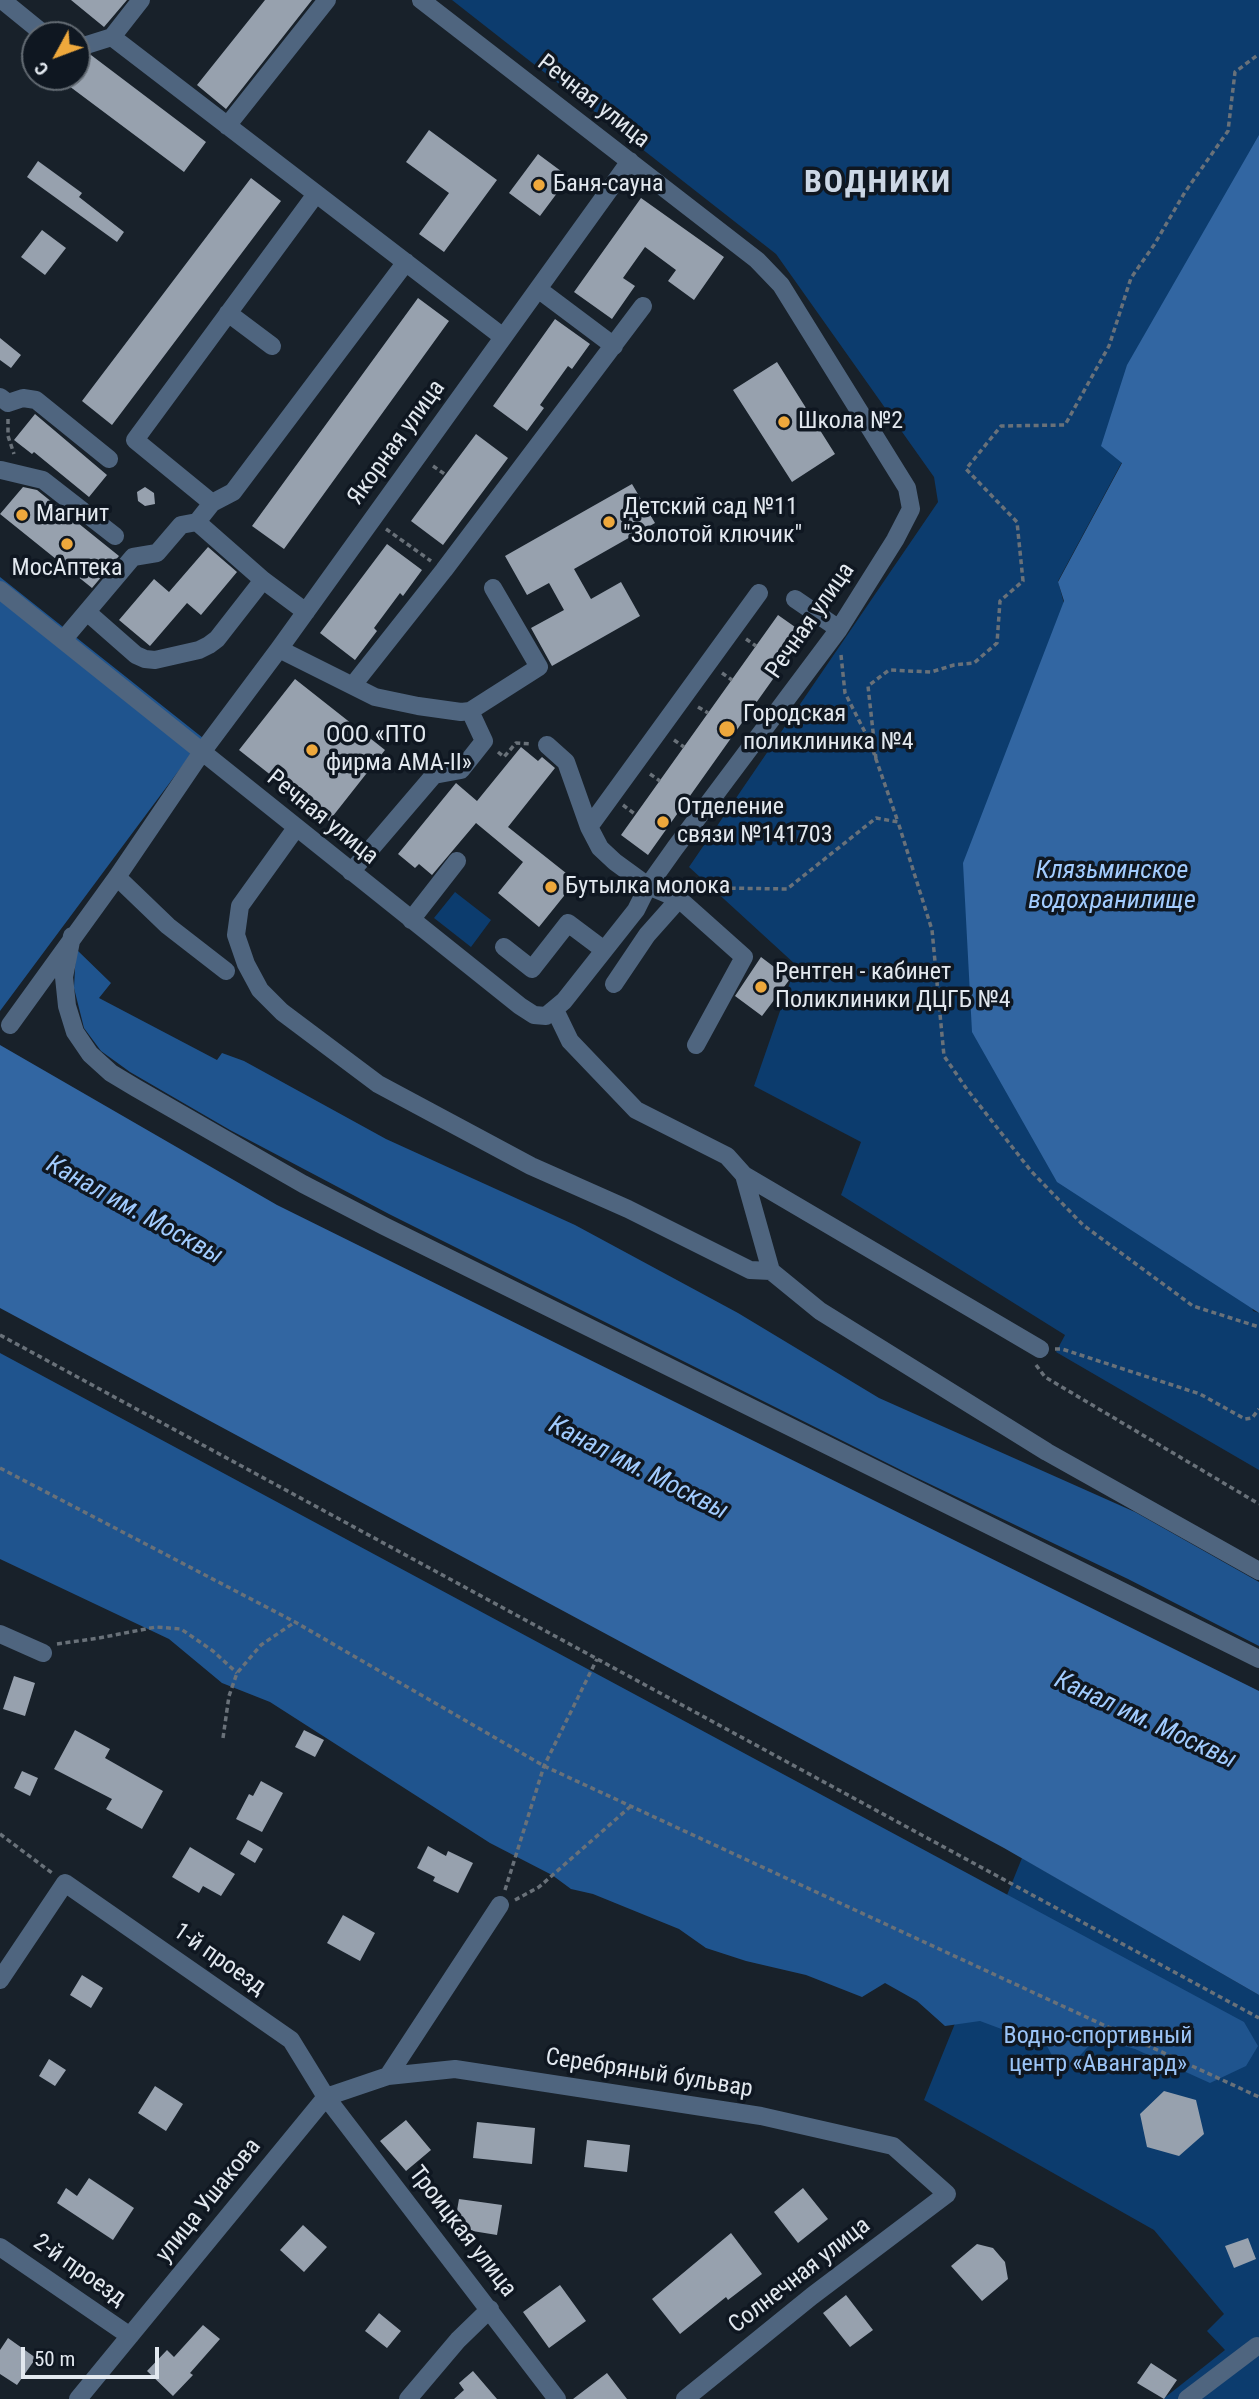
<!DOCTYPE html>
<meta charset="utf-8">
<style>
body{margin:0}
#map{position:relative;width:1259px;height:2399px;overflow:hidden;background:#18212a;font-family:"Roboto Condensed",sans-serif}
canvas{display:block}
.north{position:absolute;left:21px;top:21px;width:70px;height:70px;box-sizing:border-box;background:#0f1721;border:2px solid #636b73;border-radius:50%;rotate:229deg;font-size:19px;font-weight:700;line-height:28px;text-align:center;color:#e2e8ef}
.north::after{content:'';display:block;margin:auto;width:24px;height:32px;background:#eea83c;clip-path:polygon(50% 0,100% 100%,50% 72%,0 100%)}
.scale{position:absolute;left:21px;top:2347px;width:138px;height:32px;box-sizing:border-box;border:4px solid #e2e8ef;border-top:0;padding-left:9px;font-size:21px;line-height:24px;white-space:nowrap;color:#e2e8ef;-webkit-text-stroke:5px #0f1721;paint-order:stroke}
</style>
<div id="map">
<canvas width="1259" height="2399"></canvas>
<div class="north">С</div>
<div class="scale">50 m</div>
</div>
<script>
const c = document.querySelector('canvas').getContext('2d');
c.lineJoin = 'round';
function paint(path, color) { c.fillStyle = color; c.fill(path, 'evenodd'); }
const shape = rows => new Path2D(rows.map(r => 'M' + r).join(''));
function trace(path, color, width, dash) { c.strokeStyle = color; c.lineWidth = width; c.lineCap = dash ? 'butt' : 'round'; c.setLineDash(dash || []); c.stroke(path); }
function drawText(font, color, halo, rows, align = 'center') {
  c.font = font + ' "Roboto Condensed",sans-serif'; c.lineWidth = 7; c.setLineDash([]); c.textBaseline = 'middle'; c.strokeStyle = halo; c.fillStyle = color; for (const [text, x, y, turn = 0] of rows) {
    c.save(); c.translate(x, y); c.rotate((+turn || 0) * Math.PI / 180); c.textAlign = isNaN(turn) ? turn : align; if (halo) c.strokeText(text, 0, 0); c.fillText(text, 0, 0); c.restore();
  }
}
const green = shape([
 [452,0,1259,0,1259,139,1122,462,1058,581,1253,1311,1259,1313,1259,1470,1056,1352,1065,1335,841,1195,861,1142,754,1086,796,965,689,867,938,502,934,477,776,254],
 [455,892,491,920,471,947,434,918],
 [1022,1858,1259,1995,1259,2399,1163,2399,1225,2350,1207,2331,1224,2314,1154,2230,924,2100]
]);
const forest = shape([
 [0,577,203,738,0,1011],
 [76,949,111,983,99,998,217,1060,222,1053,244,1061,386,1139,575,1225,738,1313,879,1398,1135,1512,1259,1582,1259,1646,1128,1579,913,1476,389,1214,230,1130,130,1072,101,1051,84,1028,74,988],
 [0,1353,1244,2022,1258,2046,1246,2066,1210,2083,1135,2049,1096,2038,1062,2075,1047,2046,980,2021,945,2026,917,2001,885,1983,862,1997,806,1975,746,1961,706,1948,679,1929,593,1894,571,1889,552,1875,490,1843,270,1702,222,1683,169,1639,0,1559]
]);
const water = shape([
 [1259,135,1259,1313,1057,1182,972,1032,963,863,1064,601,1058,582,1122,463,1101,446,1127,365],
 [0,1045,277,1205,1259,1691,1259,1995,1004,1848,0,1308]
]);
const building = shape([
 [71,0,127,0,104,27],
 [265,0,312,0,226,109,197,85],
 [91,55,206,142,184,172,57,77,77,77,77,61],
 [429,130,497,180,444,252,419,234,449,193,406,162],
 [538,154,569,177,540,216,509,193],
 [38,161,82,193,79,197,124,232,117,242,27,177],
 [251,178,281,201,112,425,82,401],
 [641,198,724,257,694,300,668,281,676,270,645,247,623,278,635,286,612,319,574,292],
 [42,230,66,248,45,275,21,257],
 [418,298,449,321,284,549,252,526],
 [555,319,590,344,572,369,568,366,540,405,544,408,527,431,493,406],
 [0,338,21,355,11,368,0,360],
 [777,362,835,454,792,482,733,390],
 [35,414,107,475,89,497,34,452,32,454,14,440],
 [476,434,508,458,443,545,411,521],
 [632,484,655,523,574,569,591,599,621,582,640,616,552,666,531,628,564,610,549,583,527,595,505,556],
 [23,487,37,490,119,556,92,588,0,514],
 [145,487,154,493,155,504,145,506,138,501,137,492],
 [387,544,422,570,403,596,400,593,374,628,377,631,355,660,320,633],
 [208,547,237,572,201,615,187,603,150,646,119,620,154,579,169,592],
 [778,615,805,634,648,855,621,835],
 [295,679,385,750,329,821,239,750],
 [521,747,538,761,542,757,555,768,508,827,576,881,539,927,498,893,523,862,476,823,432,875,419,864,415,868,398,854,456,783,477,801],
 [761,957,790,979,762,1016,735,996],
 [14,1676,35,1683,25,1716,3,1709],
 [75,1730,110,1749,105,1758,163,1791,142,1829,106,1809,112,1799,54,1769],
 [304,1730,324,1740,315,1757,295,1747],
 [22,1771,38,1778,30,1796,14,1788],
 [261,1781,283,1793,262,1832,236,1819,249,1794,253,1796],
 [248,1840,263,1849,255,1863,240,1854],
 [428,1846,446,1856,448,1851,473,1863,458,1893,433,1881,435,1877,417,1868],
 [190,1847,235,1874,221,1896,203,1886,199,1893,172,1877],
 [343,1915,375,1933,360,1961,327,1943],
 [82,1975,103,1988,91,2008,70,1995],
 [49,2059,66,2070,55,2086,39,2076],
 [155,2086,183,2104,166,2131,138,2113],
 [1164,2091,1196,2100,1204,2134,1179,2156,1147,2147,1140,2114],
 [406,2120,431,2150,406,2171,380,2141],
 [477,2122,535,2128,532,2164,473,2158],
 [587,2140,630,2145,627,2172,584,2167],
 [89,2178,134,2208,113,2240,57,2203,66,2188,77,2196],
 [803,2188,828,2219,798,2243,774,2212],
 [459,2199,502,2205,497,2235,454,2228],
 [303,2225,327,2247,304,2272,280,2250],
 [731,2233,762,2274,728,2300,726,2297,680,2334,652,2299],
 [1248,2238,1256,2259,1234,2268,1225,2246],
 [977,2244,993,2248,1005,2262,1008,2279,982,2301,951,2266],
 [560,2285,586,2321,549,2348,523,2312],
 [846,2295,873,2330,850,2347,823,2313],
 [379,2313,401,2331,387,2348,365,2331],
 [203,2325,220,2339,190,2373,193,2375,173,2396,147,2371,167,2350,174,2357],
 [8,2338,36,2358,17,2385,0,2374,0,2350],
 [1151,2363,1177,2380,1164,2399,1137,2383],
 [473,2371,497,2399,454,2399,464,2390,459,2383],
 [607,2373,627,2399,573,2399]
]);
const path = shape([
 [8,419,8,436,14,454],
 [433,466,446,475],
 [386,529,431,561],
 [746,639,756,646],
 [841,655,845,693,870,742,898,822],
 [722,673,732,680],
 [698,707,708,713],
 [674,740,684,747],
 [498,752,504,757,516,743,531,744],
 [876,759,868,686,889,670,931,672,954,665,974,663,997,643,1000,601,1023,581,1017,522,966,469,1001,426,1065,425,1109,346,1131,278,1154,245,1185,192,1228,131,1235,72,1259,54],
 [650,774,660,781],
 [623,805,636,815],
 [697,892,720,888,787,889,876,818,898,822,932,930,944,1056,966,1088,1031,1171,1083,1225,1193,1306,1259,1327],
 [0,1335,1259,2018],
 [1055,1349,1062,1349,1200,1394,1245,1419,1252,1418,1259,1409],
 [1036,1365,1045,1377,1259,1504],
 [0,1468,295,1622,544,1766,1259,2097],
 [57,1644,99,1638,156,1627,181,1629,213,1651,237,1673],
 [223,1738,229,1696,237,1673,261,1645,295,1622],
 [0,1834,52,1873],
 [505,1890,544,1766,597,1659],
 [515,1900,539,1887,631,1806]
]);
const minor = shape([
 [2,0,45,35],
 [112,37,503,337],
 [77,48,112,37,141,0],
 [227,126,327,0],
 [538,289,614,346],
 [228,313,272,346],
 [0,397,8,403,23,398,36,400,109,459],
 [1,470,43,480,115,536],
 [212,503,233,492,406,262],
 [197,522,263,580],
 [0,590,520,1006,534,1015,546,1016,564,1001,636,910,648,886,675,848,839,629,895,540,911,509,907,488,781,285,757,260,421,0],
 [795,599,839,629],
 [87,612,136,655,145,659,155,660,199,650,209,645,217,639,263,580,306,612],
 [63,640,133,557,157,553,181,525,197,522,212,503,135,440,316,194],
 [279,649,375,697,418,706,461,712,470,711,539,667,493,588],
 [353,685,444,570,643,306],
 [547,745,566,762,589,827],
 [296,828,240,906,236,935,246,964,260,990,282,1012,378,1084,531,1166,628,1209,750,1270,771,1271,820,1311,1047,1452,1259,1571],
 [351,872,434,775,461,770,484,741,470,711],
 [117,877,168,926,226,971],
 [411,920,457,861],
 [72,936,64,977,67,1006,75,1032,90,1054,111,1073,136,1088,303,1184,384,1226,1259,1659],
 [504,947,532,969,568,923,604,950],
 [614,984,647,935,679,899],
 [555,1010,570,1041,636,1110,727,1156,744,1175,771,1271],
 [10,1025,117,877,202,752,279,649,630,161],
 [696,1045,744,957,679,899,648,886,615,862,600,848,589,827,759,593],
 [744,1175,1040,1349],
 [0,1634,43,1653],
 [0,1980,65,1883,291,2040,326,2097,557,2399],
 [388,2076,500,1905],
 [326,2097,388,2076,455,2069,761,2116,893,2146,947,2194,812,2296,685,2399],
 [0,2247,130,2336],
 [78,2399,326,2097],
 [408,2399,458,2340,490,2309],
 [1187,2399,1257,2346,1259,2347]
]);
const markers = [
 [539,185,7,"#eea83c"],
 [784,422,7,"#eea83c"],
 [22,515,7,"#eea83c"],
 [609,522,7,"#eea83c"],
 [67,544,7,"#eea83c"],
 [727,729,9,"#eea83c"],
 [312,750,7,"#eea83c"],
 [663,822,7,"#eea83c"],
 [551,887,7,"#eea83c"],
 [761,987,7,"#eea83c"]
];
const streetNames = [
 ["Речная улица",593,102,38],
 ["Якорная улица",397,443,-54],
 ["Речная улица",811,621,-55],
 ["Речная улица",322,818,39],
 ["1-й проезд",219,1960,35],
 ["Серебряный бульвар",649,2074,9],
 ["улица Ушакова",209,2201,-51],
 ["Троицкая улица",462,2232,52],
 ["2-й проезд",79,2271,35],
 ["Солнечная улица",800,2276,-38]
];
const poiNames = [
 ["Баня-сауна",553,185],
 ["Школа №2",798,422],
 ["Детский сад №11",623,508],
 ["\"Золотой ключик\"",623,536],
 ["Магнит",36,515],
 ["МосАптека",67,569,"center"],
 ["Городская",743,715],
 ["поликлиника №4",743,743],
 ["ООО «ПТО",326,736],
 ["фирма АМА-II»",326,764],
 ["Отделение",677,808],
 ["связи №141703",677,836],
 ["Бутылка молока",565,887],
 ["Рентген - кабинет",775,973],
 ["Поликлиники ДЦГБ №4",775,1001]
];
const parkNames = [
 ["Водно-спортивный",1098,2037],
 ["центр «Авангард»",1098,2065]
];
const waterNames = [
 ["Клязьминское",1112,871],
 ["водохранилище",1112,901],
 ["Канал им. Москвы",134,1211,29],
 ["Канал им. Москвы",638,1469,27],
 ["Канал им. Москвы",1145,1721,25]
];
const districtNames = [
 ["ВОДНИКИ",878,184]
];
paint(green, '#0c3c6e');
paint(forest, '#1f548e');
paint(water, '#3266a2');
paint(building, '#97a1ae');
trace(path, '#697179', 3.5, [5, 3.5]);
trace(minor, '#4f657f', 18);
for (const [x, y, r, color] of markers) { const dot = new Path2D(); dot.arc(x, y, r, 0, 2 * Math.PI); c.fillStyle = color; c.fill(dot); trace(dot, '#0f1721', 2.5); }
drawText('24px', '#e2e8ef', '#0f1721', streetNames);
drawText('24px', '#e2e8ef', '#0f1721', poiNames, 'left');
drawText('24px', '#9bc4f7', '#0f1721', parkNames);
drawText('italic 26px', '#a2ccff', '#0f1721', waterNames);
c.letterSpacing = '2px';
drawText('bold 32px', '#ccd7e5', '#0f1721', districtNames);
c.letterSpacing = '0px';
</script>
